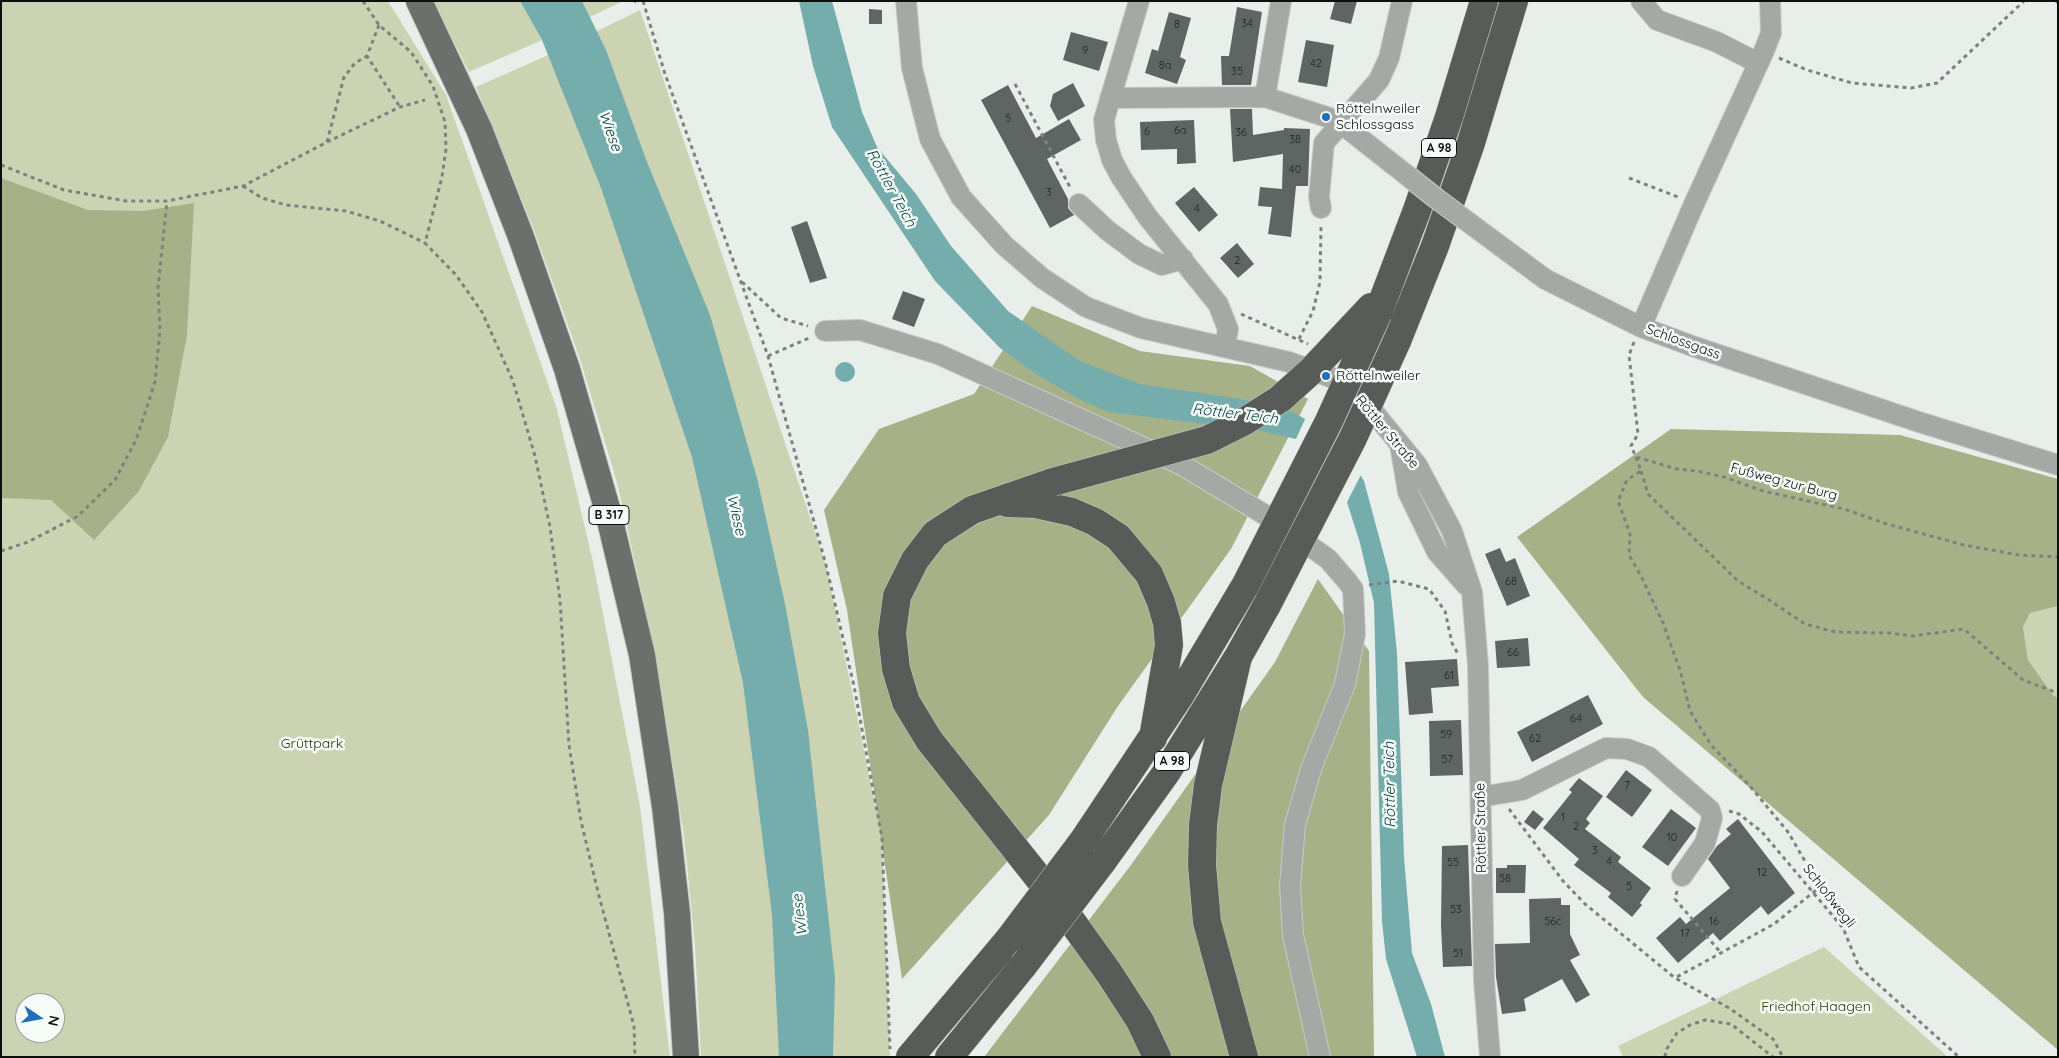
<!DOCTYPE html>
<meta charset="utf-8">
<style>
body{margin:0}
#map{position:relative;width:2059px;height:1058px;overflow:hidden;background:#e8eeea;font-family:Quicksand,sans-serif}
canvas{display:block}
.frame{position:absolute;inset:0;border:2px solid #0d0f0d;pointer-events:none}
.north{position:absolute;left:15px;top:993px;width:50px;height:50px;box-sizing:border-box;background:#f5fbf7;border:1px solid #989d99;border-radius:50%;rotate:102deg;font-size:14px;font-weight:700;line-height:20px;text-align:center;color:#0d0f0d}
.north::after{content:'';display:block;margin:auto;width:18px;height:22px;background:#226dbd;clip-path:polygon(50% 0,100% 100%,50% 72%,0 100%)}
</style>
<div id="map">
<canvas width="2059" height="1058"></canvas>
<div class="frame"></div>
<div class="north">N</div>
</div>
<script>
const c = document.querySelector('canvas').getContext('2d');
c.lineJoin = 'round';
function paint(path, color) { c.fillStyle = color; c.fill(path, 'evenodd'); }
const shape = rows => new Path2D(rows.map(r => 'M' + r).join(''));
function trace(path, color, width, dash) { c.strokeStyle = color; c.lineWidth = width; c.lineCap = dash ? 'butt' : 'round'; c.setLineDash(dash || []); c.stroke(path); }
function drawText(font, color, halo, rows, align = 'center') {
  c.font = font + ' Quicksand,sans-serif'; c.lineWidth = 5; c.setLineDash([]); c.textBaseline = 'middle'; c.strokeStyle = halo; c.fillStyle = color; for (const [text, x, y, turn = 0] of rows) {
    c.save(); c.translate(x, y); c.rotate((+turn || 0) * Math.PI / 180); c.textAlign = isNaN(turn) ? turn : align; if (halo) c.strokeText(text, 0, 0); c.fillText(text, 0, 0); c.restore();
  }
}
const green = shape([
 [1,1,388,1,446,95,557,409,593,562,640,806,670,1057,1,1057],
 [25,1003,55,1003,55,1033,25,1033],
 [433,1,520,1,542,40,469,72],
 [581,1,623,1,590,17],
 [640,10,826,565,882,838,890,1057,701,1057,695,945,684,836,654,649,618,486,581,362,534,230,476,87,546,56],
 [2058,606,2058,698,2053,695,2028,660,2023,627,2030,613],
 [1824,947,1948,1057,1623,1057,1618,1046]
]);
const forest = shape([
 [1,178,88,210,143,211,194,203,187,335,168,437,139,491,94,540,51,500,1,498],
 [1032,306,1140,351,1250,366,1308,399,1231,549,1118,706,1049,815,902,979,847,610,824,510,879,429,974,394],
 [1671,429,1900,435,2058,479,2058,606,2030,613,2023,627,2028,660,2053,695,2058,698,2058,1050,1643,697,1517,537],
 [1318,579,1369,651,1374,1057,984,1057,1131,865,1275,662]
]);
const water = shape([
 [520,1,582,1,606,50,647,162,710,315,757,478,785,604,808,730,835,978,833,1057,779,1057,772,915,743,683,692,457,601,188,542,40],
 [799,1,832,1,862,112,877,147,916,194,951,246,1008,311,1080,361,1140,384,1241,399,1293,412,1338,438,1364,481,1389,574,1397,653,1404,857,1412,953,1431,1004,1445,1057,1417,1057,1386,959,1382,921,1374,603,1360,543,1344,493,1329,469,1296,439,1261,431,1109,412,1081,400,1039,376,1000,348,935,281,832,127,813,66],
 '835 372a10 10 0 1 1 20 0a10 10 0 1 1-20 0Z'
]);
const pier = shape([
 [1306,417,1340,437,1362,473,1345,506,1341,494,1327,471,1295,441]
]);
const building = shape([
 [1335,1,1357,1,1351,24,1330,19],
 [1237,7,1262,12,1251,85,1222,85,1221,56,1229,56],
 [869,9,882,10,882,24,869,24],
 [1169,12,1191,18,1180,57,1186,60,1177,84,1145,73,1152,49,1158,51],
 [1071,32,1108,42,1099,71,1063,60],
 [1306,40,1334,45,1327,87,1298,82],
 [1073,83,1085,106,1058,121,1050,106,1053,94],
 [1008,85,1036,138,1069,119,1081,140,1047,159,1068,199,1068,208,1074,215,1050,228,981,100],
 [1230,109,1252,109,1253,135,1284,130,1284,128,1310,129,1308,186,1296,186,1291,237,1268,234,1272,207,1258,206,1260,187,1282,189,1283,154,1233,162],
 [1194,120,1196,163,1177,164,1177,149,1141,150,1140,122],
 [1194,187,1218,215,1199,232,1175,203],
 [807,221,827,278,810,283,791,227],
 [1237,243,1254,264,1238,278,1220,258],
 [903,291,925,299,914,327,892,319],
 [1500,548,1506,562,1515,558,1530,596,1507,606,1485,554],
 [1528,638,1530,666,1497,668,1495,641],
 [1457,659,1459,686,1431,688,1433,713,1409,715,1405,662],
 [1588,695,1603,724,1532,762,1517,732],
 [1461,720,1463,775,1430,776,1429,721],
 [1626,770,1652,790,1632,817,1606,797],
 [1579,778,1603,796,1586,819,1590,823,1585,829,1621,857,1618,862,1651,888,1640,903,1642,905,1632,917,1608,897,1611,893,1574,865,1579,859,1543,828,1572,792,1569,790],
 [1671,809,1696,828,1668,866,1642,847],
 [1533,810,1544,819,1535,830,1524,822],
 [1738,819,1795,893,1768,915,1761,906,1720,941,1713,933,1678,963,1656,938,1680,917,1686,924,1730,888,1708,859,1717,846,1731,834,1726,829],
 [1468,845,1472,966,1443,967,1441,926,1442,846],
 [1507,865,1526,865,1525,893,1496,893,1496,868,1507,868],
 [1561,898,1561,905,1570,905,1570,934,1580,955,1570,960,1590,995,1576,1003,1562,979,1524,999,1526,1011,1502,1014,1496,977,1495,944,1530,943,1529,899]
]);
const path = shape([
 [363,1,379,25,411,52,433,86,445,122,446,149,442,177,425,243,456,275,482,312,513,381,535,456,550,527,560,600,569,745,581,821,599,896,634,1026,635,1057],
 [643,1,665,74,768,356,826,565,854,686,882,838,890,1049],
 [2056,1,2058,3],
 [634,2,636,1],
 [379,25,367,56,400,107],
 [1779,58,1807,70,1852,83,1911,88,1937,83,2024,1],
 [1015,84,1071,189],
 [327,142,344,77,355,63,367,56],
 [1,165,64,190,126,201,167,201,243,186,327,142,400,107,425,100],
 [1629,178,1678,197],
 [243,186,262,198,286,205,346,211,380,221,425,243],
 [742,282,781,318,808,326],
 [1241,314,1308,344],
 [1299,339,1313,311,1320,282,1321,226],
 [1634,342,1629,355,1638,434,1631,446,1636,457,1677,469,1697,471,1724,477,1763,491,1844,509,1887,524,1964,545,2019,555,2058,557],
 [768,356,809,338],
 [1636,457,1641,471,1627,480,1618,501,1630,534,1629,555,1642,578,1663,623,1680,670,1690,711,1711,745,1749,785,1788,832,1820,887,1774,924,1675,978],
 [1641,471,1648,494,1738,581,1766,598,1805,624,1835,632,1890,633,1912,636,1964,629,2023,680,2058,693],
 [1,551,28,542,78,516,115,480,136,440,155,382,160,330,158,287,167,201],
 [1369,585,1398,581,1429,589,1445,611,1452,643,1458,654],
 [1509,809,1563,881,1585,904,1675,978,1729,1008,1773,1039,1783,1057],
 [1729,811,1739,814,1762,832,1843,928,1859,967,1959,1057],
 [1677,891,1675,899,1721,953],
 [1665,1057,1666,1050,1677,1033,1690,1025,1705,1020,1731,1024,1773,1057]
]);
const minor = shape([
 [906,1,912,68,930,139,961,197,1004,245,1042,278,1086,307,1141,328,1289,362,1341,381,1367,404,1417,465,1452,531,1472,592,1478,666,1484,980,1490,1057],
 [1139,1,1104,120,1106,140,1112,160,1121,177,1147,216,1218,304,1228,329,1225,346],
 [1641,1,1657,20,1717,42,1758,63],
 [1265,97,1281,1],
 [1110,98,1265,97,1330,118,1341,123,1352,132],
 [1079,204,1107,230,1139,254,1162,265,1183,259],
 [1321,208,1319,197,1324,143,1379,80,1389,58,1402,1],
 [1545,279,1641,327,1695,347,1919,422,2058,465],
 [1641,327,1694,204,1764,51,1771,33,1770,1],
 [825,331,860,330,938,354,1182,465,1267,516,1314,549,1328,559,1347,581,1353,589,1355,634,1345,684,1311,769,1295,825,1290,886,1293,935,1320,1057],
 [1400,445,1408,492,1437,552,1466,585],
 [1481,794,1492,795,1522,790,1606,748,1627,749,1649,757,1710,810,1712,818,1705,843,1682,876]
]);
const major = shape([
 [419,1,479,129,521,237,567,369,607,508,642,655,665,807,677,913,686,1057]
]);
const highway = shape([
 [1378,313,1417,210,1449,117,1484,1],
 [1397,341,1435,246,1470,146,1514,1],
 [1053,482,972,510,935,534,915,560,897,596,892,633,896,669,906,702,929,740,1060,905,1109,973,1140,1021,1157,1057],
 [1007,503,1036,504,1072,512,1095,522,1118,537,1149,574,1161,602,1167,623,1169,645,1153,738],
 [1238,657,1208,785,1203,825,1202,865,1207,922,1244,1057],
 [1083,841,1179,697,1245,586],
 [1102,862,1166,773,1238,657,1267,605],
 [910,1057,1010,938],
 [949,1057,1023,966]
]);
const minorBridge = shape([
 [1352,132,1437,199,1545,279]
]);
const highwayBridge = shape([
 [1053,482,1207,440,1245,421,1280,399,1310,372,1371,307],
 [1245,586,1329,421,1378,313],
 [1267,605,1353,438,1397,341],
 [1010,938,1083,841],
 [1023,966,1102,862]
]);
const markers = [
 [1326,117,5,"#226dbd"],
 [1326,376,5,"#226dbd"]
];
const numberNames = [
 ["34",1247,24],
 ["8",1177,25],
 ["9",1085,51],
 ["42",1316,64],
 ["8a",1165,66],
 ["35",1237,72],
 ["5",1008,119],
 ["6a",1180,131],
 ["6",1147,132],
 ["36",1241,133],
 ["38",1295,140],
 ["40",1295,170],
 ["3",1049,193],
 ["4",1197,209],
 ["2",1237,261],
 ["68",1511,582],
 ["66",1513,653],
 ["61",1449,676],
 ["64",1576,719],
 ["59",1446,735],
 ["62",1535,739],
 ["57",1447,760],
 ["7",1627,786],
 ["1",1563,818],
 ["2",1576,827],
 ["10",1672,838],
 ["3",1595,851],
 ["4",1609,862],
 ["55",1453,863],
 ["12",1762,873],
 ["58",1505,879],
 ["5",1629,887],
 ["53",1456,910],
 ["56c",1553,922],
 ["16",1714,922],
 ["17",1685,934],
 ["51",1458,954]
];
const shields = [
 [1439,148,35],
 [609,515,40],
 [1172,761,35]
];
const shieldNames = [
 ["A 98",1439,148],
 ["B 317",609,515],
 ["A 98",1172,761]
];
const poiNames = [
 ["Röttelnweiler",1336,109],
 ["Schlossgass",1336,125],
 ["Röttelnweiler",1336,376]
];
const streetNames = [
 ["Schlossgass",1683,342,20],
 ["Röttler Straße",1387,432,50],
 ["Fußweg zur Burg",1784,482,15],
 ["Röttler Straße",1481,828,-91],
 ["Schloßwegli",1829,896,52]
];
const parkNames = [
 ["Grüttpark",312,744],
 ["Friedhof Haagen",1816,1007]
];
const waterNames = [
 ["Wiese",610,131,70],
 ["Röttler Teich",891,188,61],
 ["Röttler Teich",1235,414,7],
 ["Wiese",736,515,77],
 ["Röttler Teich",1390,785,-91],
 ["Wiese",800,915,-97]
];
paint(green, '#cbd3b3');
paint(forest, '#a7b187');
paint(water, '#75adac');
paint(pier, '#e8eeea');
paint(building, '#5f6563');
trace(minor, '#c5cac7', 22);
trace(major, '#c5cac7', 28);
trace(highway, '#c5cac7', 29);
trace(path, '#7e827f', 3, [4, 4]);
trace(minor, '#a6a8a6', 20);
trace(major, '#6c6f6b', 26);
trace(highway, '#585b57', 28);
trace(minorBridge, '#c5cac7', 22, []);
trace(highwayBridge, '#c5cac7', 29, []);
trace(minorBridge, '#a6a8a6', 20);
trace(highwayBridge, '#585b57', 28);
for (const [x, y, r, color] of markers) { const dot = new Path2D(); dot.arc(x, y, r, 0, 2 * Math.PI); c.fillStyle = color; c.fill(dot); trace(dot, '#f5fbf7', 2); }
drawText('11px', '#222422', null, numberNames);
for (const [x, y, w] of shields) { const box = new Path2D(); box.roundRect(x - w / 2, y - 9.5, w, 19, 4); c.fillStyle = '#f5fbf7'; c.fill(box); trace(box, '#0d0f0d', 1); }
drawText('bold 12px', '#0d0f0d', null, shieldNames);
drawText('14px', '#0d0f0d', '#f5fbf7', poiNames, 'left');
drawText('14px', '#0d0f0d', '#f5fbf7', streetNames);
drawText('14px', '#2e3704', '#f5fbf7', parkNames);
drawText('italic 15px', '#0c4142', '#f5fbf7', waterNames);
</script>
